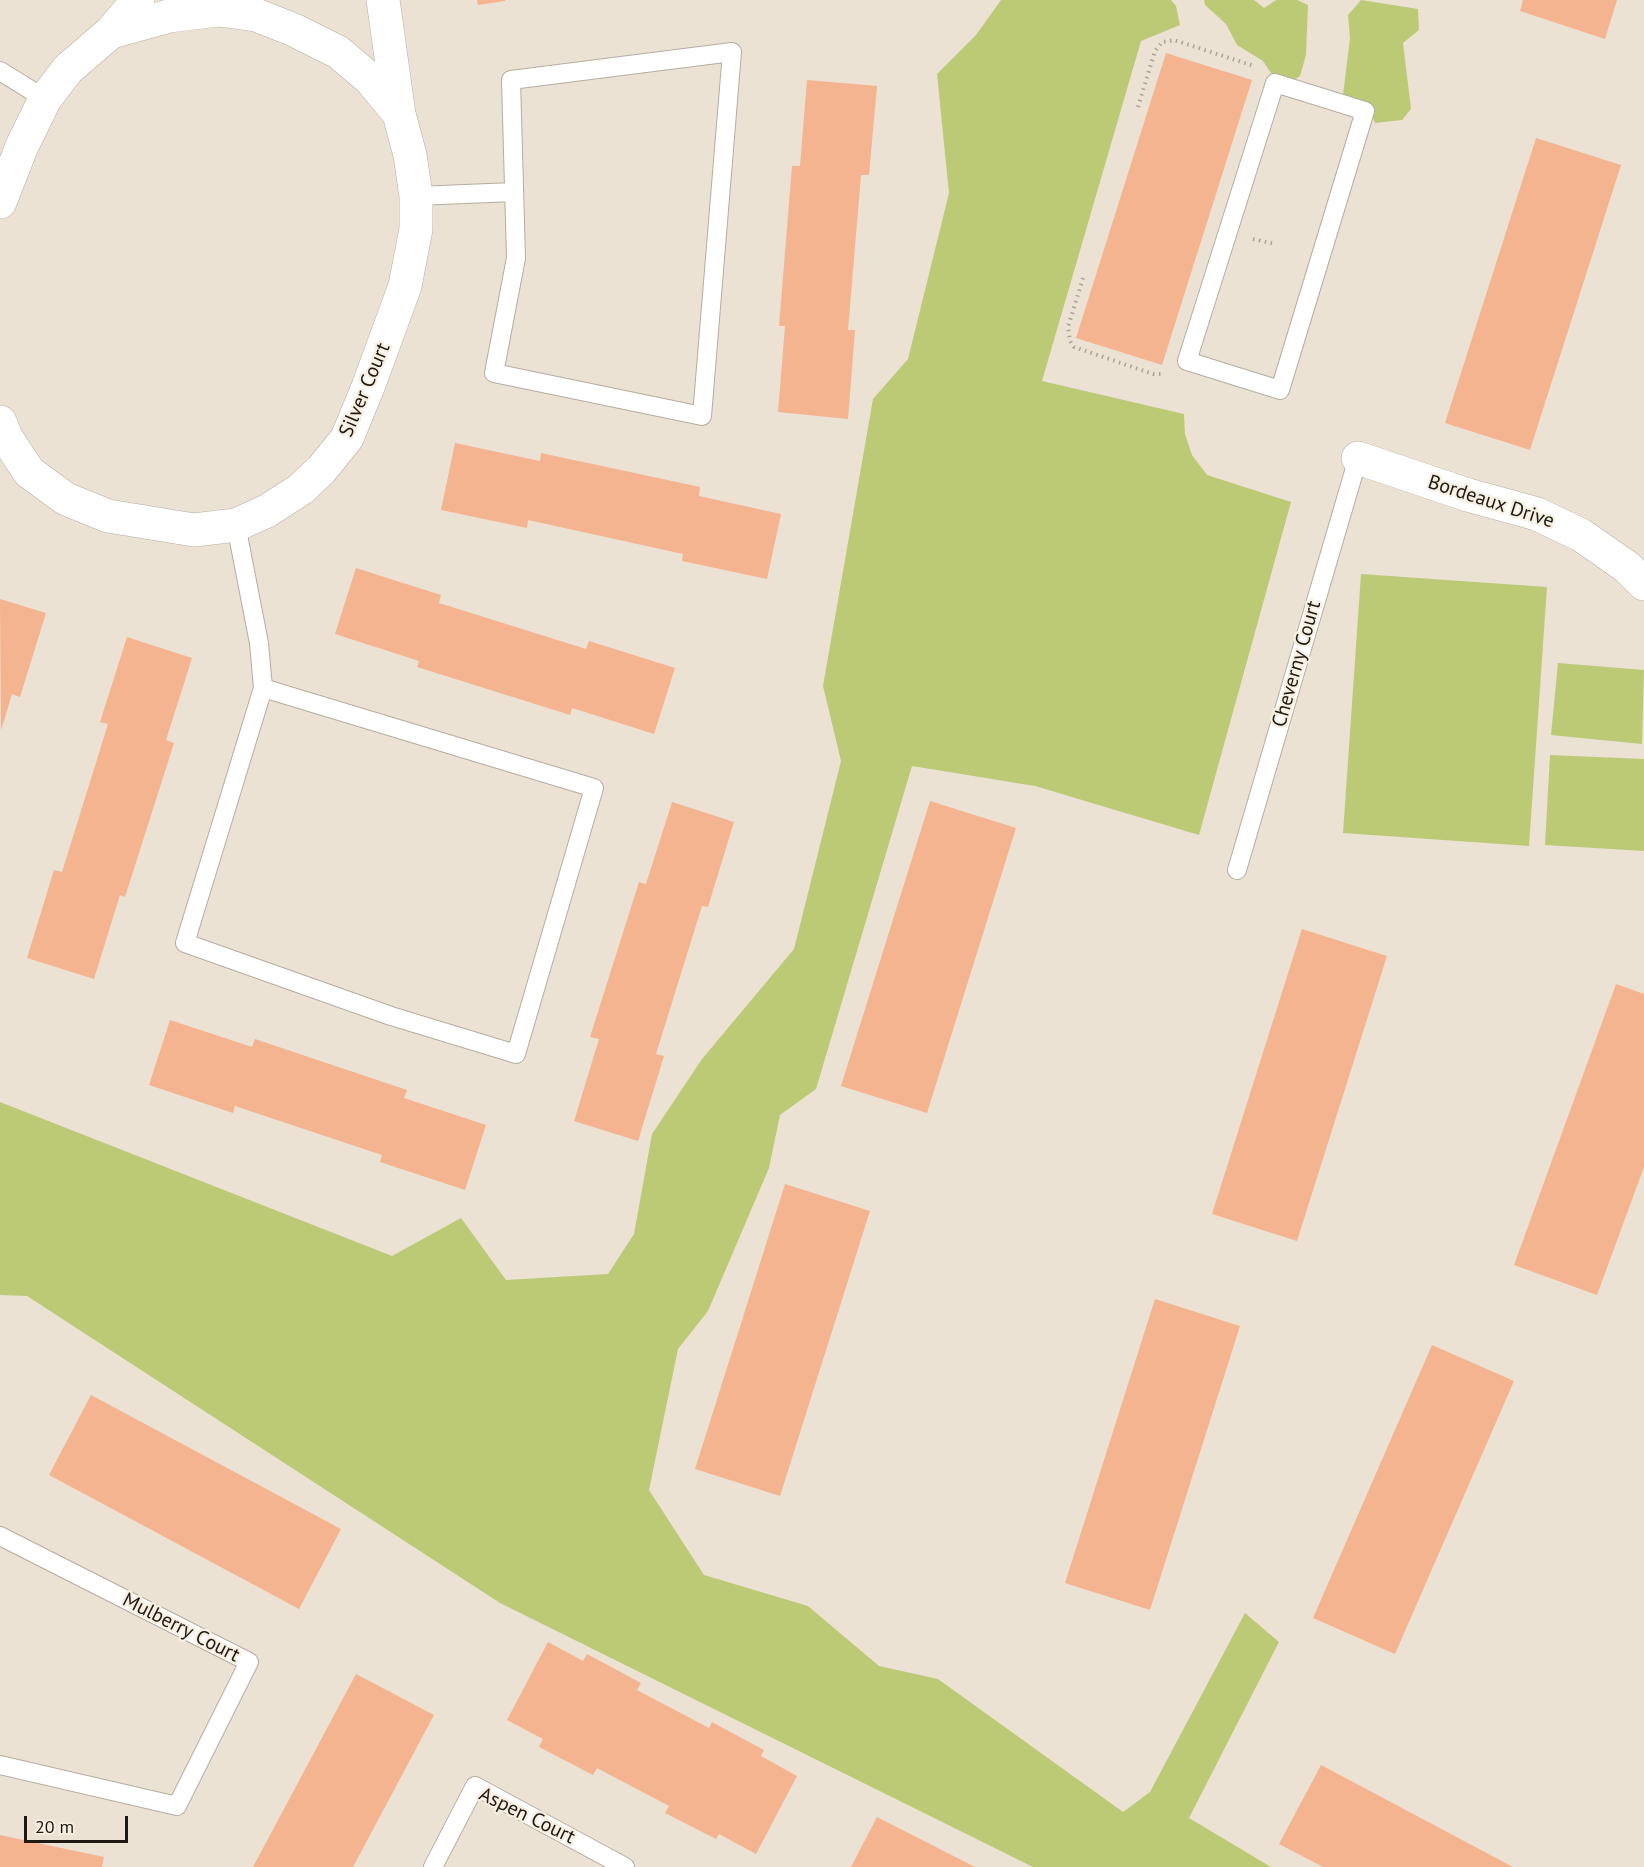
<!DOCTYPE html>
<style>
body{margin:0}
#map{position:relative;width:1644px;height:1867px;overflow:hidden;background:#ebe2d4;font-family:"PT Sans",sans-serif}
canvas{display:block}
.scale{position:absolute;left:24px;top:1816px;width:104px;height:27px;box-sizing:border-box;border:3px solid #1d1a14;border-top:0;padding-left:8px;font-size:18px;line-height:21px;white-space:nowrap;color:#1d1a14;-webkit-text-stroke:4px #f8efe1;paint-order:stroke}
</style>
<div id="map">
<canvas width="1644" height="1867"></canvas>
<div class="scale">20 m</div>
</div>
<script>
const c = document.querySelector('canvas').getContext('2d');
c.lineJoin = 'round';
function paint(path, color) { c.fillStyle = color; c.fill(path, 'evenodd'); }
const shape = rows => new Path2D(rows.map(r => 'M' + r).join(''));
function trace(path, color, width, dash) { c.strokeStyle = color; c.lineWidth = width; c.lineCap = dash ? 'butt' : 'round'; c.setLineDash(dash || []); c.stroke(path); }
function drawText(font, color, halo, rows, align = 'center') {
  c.font = font + ' "PT Sans",sans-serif'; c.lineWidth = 4.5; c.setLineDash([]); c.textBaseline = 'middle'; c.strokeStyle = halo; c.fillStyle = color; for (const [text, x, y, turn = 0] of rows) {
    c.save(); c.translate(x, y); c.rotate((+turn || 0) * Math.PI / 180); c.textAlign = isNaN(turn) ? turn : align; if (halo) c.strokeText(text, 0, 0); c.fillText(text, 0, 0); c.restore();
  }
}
const green = shape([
 [1001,0,1171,0,1176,6,1180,25,1141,41,1042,381,1184,414,1185,434,1192,455,1207,475,1291,502,1199,835,1035,786,912,766,816,1089,780,1115,769,1168,708,1311,678,1349,649,1490,704,1575,808,1606,879,1666,938,1679,1123,1812,1150,1792,1245,1613,1279,1642,1189,1818,1271,1867,1033,1867,500,1603,27,1296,0,1295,0,1102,392,1256,461,1218,506,1280,608,1274,634,1234,652,1134,702,1059,794,949,841,761,823,686,873,399,908,359,949,193,937,74,976,35],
 [1204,0,1254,0,1264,8,1276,0,1297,0,1308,5,1306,55,1300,76,1291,82,1271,73,1263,61,1237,45,1226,24,1205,5],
 [1361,0,1418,9,1419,30,1403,43,1411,109,1402,120,1375,123,1368,105,1343,95,1350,38,1348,15],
 [1361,574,1547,587,1529,846,1343,833],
 [1558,663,1644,670,1642,744,1551,735],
 [1550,755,1644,759,1644,851,1545,845]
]);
const building = shape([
 [477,0,505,0,505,1,478,5],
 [1523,0,1617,0,1605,39,1520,11],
 [1166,53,1252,80,1162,365,1076,338],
 [807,80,877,86,869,175,861,175,848,330,855,330,848,419,778,412,785,326,779,326,792,166,800,166],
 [1536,138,1621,165,1530,450,1445,423],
 [455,443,540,461,541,453,700,487,699,496,781,514,767,579,682,561,683,554,528,520,527,528,441,510],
 [356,568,441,595,439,603,586,649,589,641,675,668,654,734,572,708,570,715,417,667,419,661,335,634],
 [0,599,46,613,20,697,12,694,1,730],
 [127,637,192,658,166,740,174,743,125,897,120,895,94,979,27,958,54,870,62,872,108,724,100,722],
 [930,801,1016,828,927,1113,841,1086],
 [672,802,734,822,708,907,702,906,656,1054,664,1056,638,1141,574,1121,599,1039,590,1037,639,882,646,884],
 [1302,929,1387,956,1297,1241,1212,1214],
 [1616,984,1644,994,1644,1167,1597,1295,1514,1265],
 [170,1020,252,1047,255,1039,407,1090,404,1098,486,1125,465,1190,380,1162,382,1155,235,1106,233,1113,149,1085],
 [785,1184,870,1211,780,1496,695,1469],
 [1155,1299,1240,1326,1150,1610,1065,1583],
 [1432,1345,1514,1381,1395,1654,1313,1618],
 [91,1395,341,1529,299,1609,49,1475],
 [548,1642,583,1661,587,1654,641,1683,637,1690,709,1728,712,1722,764,1750,761,1756,797,1776,756,1854,719,1834,716,1839,665,1813,669,1806,597,1768,593,1775,539,1747,543,1739,507,1720],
 [356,1674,434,1715,353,1867,253,1867],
 [1321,1765,1513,1867,1323,1867,1279,1844],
 [877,1817,975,1867,851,1867],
 [0,1835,104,1857,102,1867,0,1867]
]);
const path = shape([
 [1138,107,1155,51,1162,42,1174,40,1254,66],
 [1253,239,1275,244],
 [1083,278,1068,327,1070,341,1074,347,1153,374,1163,374]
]);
const lane = shape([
 [732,52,702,416,494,373,516,258,511,80,732,52],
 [0,71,45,99],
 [1275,83,1365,111,1280,390,1187,361,1275,83],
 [416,196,514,192],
 [236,525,259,643,263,688],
 [263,688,594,788,516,1054,391,1016,185,943,263,688],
 [1237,870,1358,458],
 [0,1536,249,1662,177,1806,0,1765],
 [433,1867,475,1786,625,1867]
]);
const street = shape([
 [111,32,169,16,218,10,256,15,294,30,338,52,370,79,399,114],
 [0,202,22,146,45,99,68,69,111,32,138,0],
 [0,422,6,437,29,472,66,499,108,516,194,530,236,525,267,511,301,489,322,469,347,438,368,387,405,286,416,229,416,196,410,155,399,114,383,0],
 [1358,458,1468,495,1537,514,1581,535,1627,567,1644,584]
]);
const streetNames = [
 ["Silver Court",365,390,-67],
 ["Bordeaux Drive",1491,502,18],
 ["Cheverny Court",1297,664,-74],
 ["Mulberry Court",181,1628,27],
 ["Aspen Court",527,1816,26]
];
paint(green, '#bcca76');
paint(building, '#f4b48f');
trace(lane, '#b5ad9f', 20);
trace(street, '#b5ad9f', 34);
trace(path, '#aaa398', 4, [1.5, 4.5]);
trace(lane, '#fff', 18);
trace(street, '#fff', 33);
drawText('20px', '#1d1a14', '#f8efe1', streetNames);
</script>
